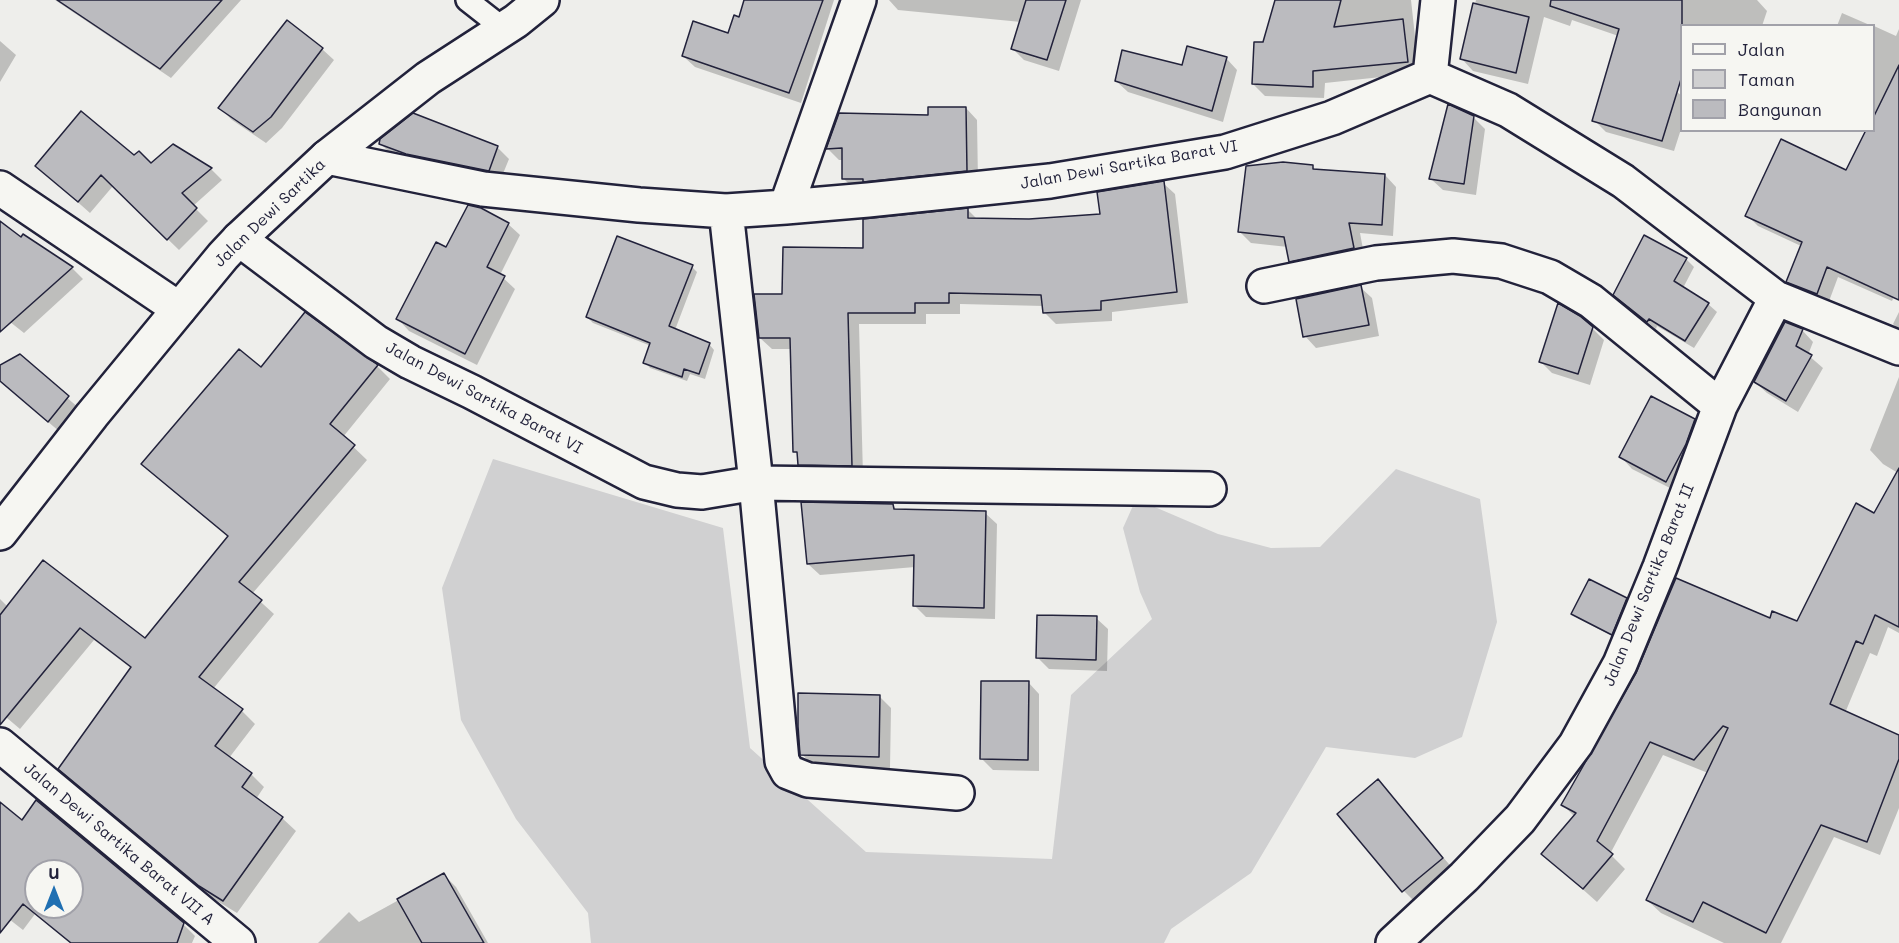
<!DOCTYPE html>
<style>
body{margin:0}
#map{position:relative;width:1899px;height:943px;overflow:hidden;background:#eeeeeb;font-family:Mali,sans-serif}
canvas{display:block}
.legend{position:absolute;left:1680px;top:24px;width:195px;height:108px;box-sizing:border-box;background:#f6f6f2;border:2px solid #a1a1a9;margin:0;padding:8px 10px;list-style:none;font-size:18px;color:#22223b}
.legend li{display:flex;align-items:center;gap:12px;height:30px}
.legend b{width:30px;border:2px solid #a1a1a9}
.north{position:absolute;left:24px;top:859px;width:60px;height:60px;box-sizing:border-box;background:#f6f6f2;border:2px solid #a1a1a9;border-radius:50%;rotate:0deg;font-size:16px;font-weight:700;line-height:24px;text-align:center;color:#22223b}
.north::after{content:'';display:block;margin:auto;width:21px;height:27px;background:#1f6fb2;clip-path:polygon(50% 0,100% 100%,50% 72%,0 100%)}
</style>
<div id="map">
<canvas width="1899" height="943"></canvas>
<ul class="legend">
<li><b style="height:8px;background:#f6f6f2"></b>Jalan</li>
<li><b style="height:16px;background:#d0d0d1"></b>Taman</li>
<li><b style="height:16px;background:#bbbbbf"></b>Bangunan</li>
</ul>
<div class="north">U</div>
</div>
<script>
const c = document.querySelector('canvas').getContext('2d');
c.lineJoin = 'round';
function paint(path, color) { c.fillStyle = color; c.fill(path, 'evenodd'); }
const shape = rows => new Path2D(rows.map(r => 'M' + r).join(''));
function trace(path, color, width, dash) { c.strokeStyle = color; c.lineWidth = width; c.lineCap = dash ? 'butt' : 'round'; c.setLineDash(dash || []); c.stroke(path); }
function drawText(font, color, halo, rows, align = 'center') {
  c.font = font + ' Mali,sans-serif'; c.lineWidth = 5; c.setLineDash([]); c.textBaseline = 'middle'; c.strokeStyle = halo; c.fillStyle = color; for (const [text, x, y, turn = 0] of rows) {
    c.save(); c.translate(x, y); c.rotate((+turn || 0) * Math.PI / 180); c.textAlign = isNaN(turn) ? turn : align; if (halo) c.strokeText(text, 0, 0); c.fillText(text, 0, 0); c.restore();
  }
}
const green = shape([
 [493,459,723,528,750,748,866,852,1052,859,1071,695,1152,619,1140,592,1123,528,1136,499,1218,534,1271,548,1320,547,1396,469,1480,499,1497,622,1462,737,1415,758,1326,747,1251,873,1171,929,1164,943,591,943,588,913,516,819,461,720,442,588]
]);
const shadow = shape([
 [55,0,241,0,171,78],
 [746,0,834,0,801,103,695,67,683,56,729,35,740,19],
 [889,0,1081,0,1059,71,1024,60,1013,49,1021,22,898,10],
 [1276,0,1411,0,1419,73,1325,83,1324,98,1265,96,1253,84],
 [1476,0,1757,0,1767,11,1762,26,1682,26,1633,41,1572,20,1570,26,1544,17,1528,84,1473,71,1461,58],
 [1842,13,1872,26,1837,26],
 [1874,26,1896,36,1899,29,1899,286,1892,301,1838,277,1828,304,1798,292,1787,281,1801,246,1758,226,1747,215,1847,172,1874,130,1875,116,1874,115],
 [0,41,16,55,0,82],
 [322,49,334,60,282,128,266,143,232,120,220,108],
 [1226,58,1237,70,1223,122,1128,92,1116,81],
 [1677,92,1682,96,1682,126,1674,151,1606,132,1594,120],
 [966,108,977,120,978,182,855,190,844,179,844,160,839,160,828,149,929,117],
 [1473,117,1485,129,1476,195,1443,190,1431,179],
 [380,143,497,147,509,159,500,181,392,155],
 [173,146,211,169,222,180,193,206,208,221,179,250,113,186,90,213,37,166,134,157,151,165],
 [1313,167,1317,171,1385,175,1396,187,1393,236,1360,233,1365,260,1302,273,1290,261,1288,247,1251,243,1239,231],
 [1163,183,1175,194,1188,303,1112,312,1112,321,1056,324,1044,312,1044,306,960,304,960,314,926,314,926,324,859,324,863,476,811,476,799,464,799,455,794,451,792,349,772,349,760,338,784,296,865,250,968,210,977,219,1029,221,1102,215],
 [0,223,21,239,23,236,72,268,83,279,24,333,0,314],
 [508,224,520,235,500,275,515,289,477,365,409,331,398,319],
 [1686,259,1694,267,1683,288,1708,304,1717,312,1694,348,1657,326,1656,329,1623,303],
 [692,267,697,272,675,330,709,344,714,350,705,379,690,374,687,381,650,368,645,362,651,346,593,323,587,317],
 [1360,287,1372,298,1379,336,1316,348,1305,336],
 [1899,312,1899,330,1893,324],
 [305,314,377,366,390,379,343,437,367,460,252,594,274,614,213,689,242,711,255,724,229,758,251,774,264,787,256,799,282,818,296,831,237,913,214,899,73,782,60,769,132,669,94,640,20,729,0,712,0,599,8,607,146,640,229,538,156,477,261,369],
 [1592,328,1604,340,1590,385,1552,373,1541,362],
 [1802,330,1813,342,1808,355,1823,368,1798,412,1767,393,1755,382],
 [19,356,80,409,60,432,0,381,0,367],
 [1899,377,1899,633,1888,627,1877,656,1870,653,1845,713,1899,737,1899,808,1880,855,1834,837,1781,943,1724,943,1661,913,1647,900,1708,773,1663,755,1610,854,1625,869,1597,902,1543,854,1575,817,1563,805,1770,620,1798,623,1875,515,1898,473,1883,464,1870,450],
 [1694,421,1706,432,1678,492,1632,469,1621,457],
 [892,505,898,511,985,513,997,524,995,619,926,617,915,606,915,567,820,575,808,564],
 [1626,600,1631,605,1618,639,1579,619,1573,614],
 [1096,618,1108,629,1107,671,1049,669,1038,658],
 [1028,682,1039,694,1039,771,993,770,982,759],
 [880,697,891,708,890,768,813,766,802,754],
 [1378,781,1454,870,1415,902,1403,890],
 [0,804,22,822,121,872,82,943,70,943,35,914,23,930,0,912],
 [36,871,72,871,72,907,36,907],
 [444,875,456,887,488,943,318,943,349,912,359,922],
 [183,924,195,936,192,943,121,943]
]);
const building = shape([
 [57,0,222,0,160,69,57,0],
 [744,0,823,0,789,93,682,56,693,21,728,33,734,15,739,17,744,0],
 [1026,0,1066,0,1047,60,1011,49,1026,0],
 [1275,0,1341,0,1334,27,1403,19,1408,62,1313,71,1313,87,1252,84,1254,42,1263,42,1275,0],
 [1551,0,1682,0,1682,76,1662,141,1592,121,1619,29,1550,6,1551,0],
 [1473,3,1529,17,1516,73,1460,59,1473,3],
 [287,20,323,48,271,117,253,132,218,108,287,20],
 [1187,46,1227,57,1212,111,1115,81,1122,50,1182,65,1187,46],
 [1899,65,1899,300,1827,267,1817,294,1786,282,1802,242,1745,216,1781,139,1846,170,1866,130,1874,130,1874,116,1899,65],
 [1448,104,1474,116,1464,184,1429,179,1448,104],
 [928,107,966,107,967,171,863,182,863,179,842,179,842,148,826,149,839,113,928,115,928,107],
 [81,111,134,155,139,151,151,163,173,144,212,168,182,193,197,208,167,240,101,175,78,202,35,166,81,111],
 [413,113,498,146,489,171,406,154,379,144,380,139,413,113],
 [1283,162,1313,165,1313,169,1385,174,1382,225,1349,223,1354,248,1289,262,1284,237,1238,232,1246,166,1283,162],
 [1164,181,1177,292,1101,301,1101,310,1043,313,1041,295,949,293,949,303,915,303,915,313,848,313,852,466,798,465,797,452,793,452,790,338,759,338,754,294,782,294,783,247,863,248,863,219,968,208,968,218,1029,219,1100,214,1097,192,1164,181],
 [468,205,481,208,509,223,487,267,505,276,465,354,396,319,436,242,446,247,468,205],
 [0,221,21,237,23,234,73,267,0,332,0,221],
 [1644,235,1687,258,1674,281,1709,303,1685,341,1649,319,1647,322,1613,295,1644,235],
 [617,236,693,265,669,326,710,343,699,374,684,369,682,377,643,363,650,343,586,317,617,236],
 [1361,285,1369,325,1303,337,1296,299,1361,285],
 [1558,303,1580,316,1593,327,1578,374,1539,362,1558,303],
 [305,312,378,365,330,424,355,445,239,582,262,600,199,677,243,709,215,746,252,773,242,787,283,817,223,901,199,886,58,769,131,667,80,628,0,725,0,615,43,560,145,638,228,536,141,464,239,349,261,367,305,312],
 [1785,322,1803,329,1796,346,1812,355,1786,401,1754,382,1785,322],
 [20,354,69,396,48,422,0,381,0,365,20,354],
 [1651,396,1695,419,1686,444,1666,482,1619,457,1651,396],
 [1899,468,1899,627,1875,615,1863,644,1856,641,1830,704,1899,735,1899,759,1867,842,1821,825,1766,933,1703,902,1693,922,1646,900,1728,728,1723,726,1694,760,1650,742,1597,841,1613,854,1583,889,1541,854,1576,813,1561,805,1636,673,1676,578,1770,618,1772,611,1797,621,1856,503,1874,513,1899,468],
 [801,502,893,504,894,509,986,511,984,608,913,606,914,555,807,564,801,502],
 [1589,579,1627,598,1612,635,1571,614,1589,579],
 [1037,615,1097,616,1096,660,1036,658,1037,615],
 [981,681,1029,681,1028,760,980,759,981,681],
 [798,693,880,695,879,757,800,755,798,726,798,693],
 [1378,779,1443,858,1402,892,1337,814,1378,779],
 [36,800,184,923,177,943,71,943,23,904,0,933,0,802,22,820,36,800],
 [36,871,72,871,72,907,36,907,36,871],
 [444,873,484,943,422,943,397,899,444,873]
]);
const lane = shape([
 [467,0,504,29]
]);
const street = shape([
 [1430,76,1438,0],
 [327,157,483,189,639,205,726,211,786,207,868,200,1050,181,1225,152,1332,118,1430,76,1508,110,1623,181,1776,298,1899,348],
 [0,188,179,309],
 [786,207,859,0],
 [726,211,756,483,782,761,788,772,808,780,957,793],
 [239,239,376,342,410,362,472,392,644,482,677,490,702,492,756,483,1209,489],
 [1264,286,1376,263,1453,256,1501,261,1550,277,1591,301,1720,406],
 [0,745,238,943],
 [1393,943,1464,877,1520,819,1576,744,1620,664,1660,567,1720,406,1776,298]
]);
const secondary = shape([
 [0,533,92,415,223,256,239,239,327,157,428,78,516,21,542,0]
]);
const streetNames = [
 ["Jalan Dewi Sartika Barat VI",1129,165,-10],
 ["Jalan Dewi Sartika",270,213,-44],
 ["Jalan Dewi Sartika Barat VI",484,398,28],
 ["Jalan Dewi Sartika Barat II",1649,585,-68],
 ["Jalan Dewi Sartika Barat VII A",119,844,40]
];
paint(green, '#d0d0d1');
paint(shadow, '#0003');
paint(building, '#bbbbbf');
trace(building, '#22223b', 1.5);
trace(lane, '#22223b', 26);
trace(street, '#22223b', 38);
trace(secondary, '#22223b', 38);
trace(lane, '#f6f6f2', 21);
trace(street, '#f6f6f2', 33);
trace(secondary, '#f6f6f2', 33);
drawText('16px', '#22223b', '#f6f6f2', streetNames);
</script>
